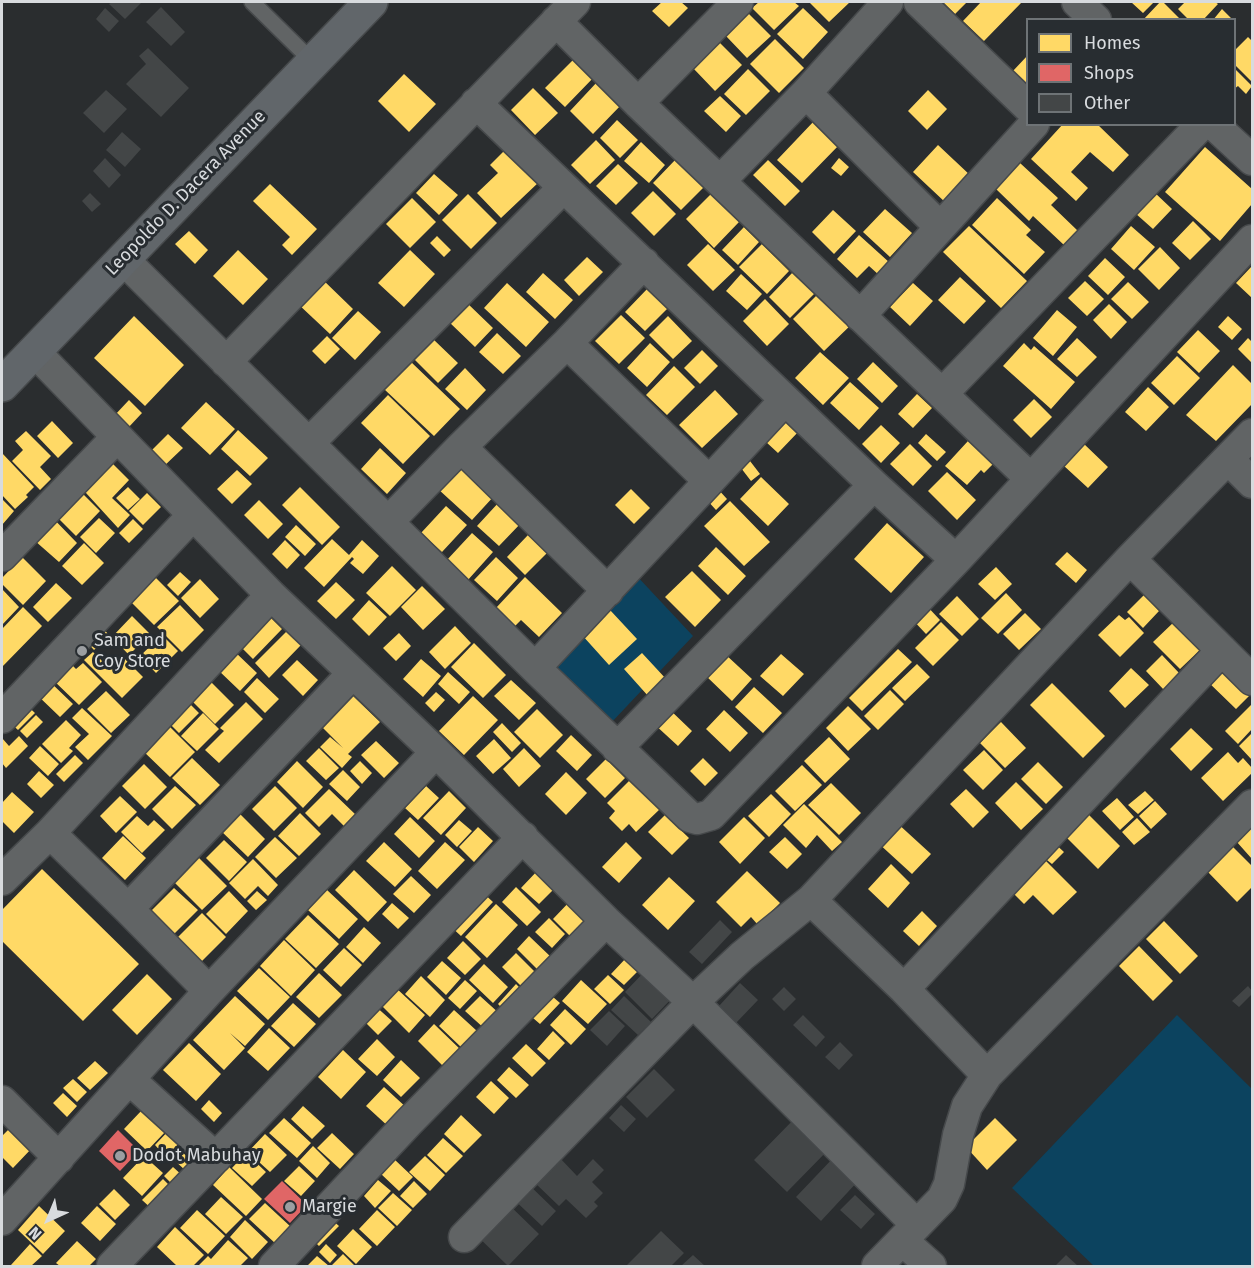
<!DOCTYPE html>
<style>
body{margin:0}
#map{position:relative;width:1254px;height:1268px;overflow:hidden;background:#2a2d2f;font-family:"Fira Sans",sans-serif}
canvas{display:block}
.frame{position:absolute;inset:0;border:3px solid #d8dbde;pointer-events:none}
.legend{position:absolute;left:1026px;top:18px;width:210px;height:108px;box-sizing:border-box;background:#282d31;border:2px solid #6e7376;margin:0;padding:8px 10px;list-style:none;font-size:18px;color:#d8dbde}
.legend li{display:flex;align-items:center;gap:12px;height:30px}
.legend b{width:30px;border:2px solid #6e7376}
.north{position:absolute;left:18px;top:1190px;width:60px;height:60px;-webkit-text-stroke:4px #282d31;paint-order:stroke;rotate:224deg;font-size:16px;font-weight:700;line-height:24px;text-align:center;color:#d8dbde}
.north::after{content:'';display:block;margin:auto;width:21px;height:27px;background:#d8dbde;clip-path:polygon(50% 0,100% 100%,50% 72%,0 100%)}
</style>
<div id="map">
<canvas width="1254" height="1268"></canvas>
<div class="frame"></div>
<ul class="legend">
<li><b style="height:16px;background:#ffd966"></b>Homes</li>
<li><b style="height:16px;background:#e06666"></b>Shops</li>
<li><b style="height:16px;background:#434647"></b>Other</li>
</ul>
<div class="north">N</div>
</div>
<script>
const c = document.querySelector('canvas').getContext('2d');
c.lineJoin = 'round';
function paint(path, color) { c.fillStyle = color; c.fill(path, 'evenodd'); }
const shape = rows => new Path2D(rows.map(r => 'M' + r).join(''));
function trace(path, color, width, dash) { c.strokeStyle = color; c.lineWidth = width; c.lineCap = dash ? 'butt' : 'round'; c.setLineDash(dash || []); c.stroke(path); }
function drawText(font, color, halo, rows, align = 'center') {
  c.font = font + ' "Fira Sans",sans-serif'; c.lineWidth = 6; c.setLineDash([]); c.textBaseline = 'middle'; c.strokeStyle = halo; c.fillStyle = color; for (const [text, x, y, turn = 0] of rows) {
    c.save(); c.translate(x, y); c.rotate((+turn || 0) * Math.PI / 180); c.textAlign = isNaN(turn) ? turn : align; if (halo) c.strokeText(text, 0, 0); c.fillText(text, 0, 0); c.restore();
  }
}
const green = shape([
 [635,574,693,636,610,724,548,664],
 [1177,1015,1252,1089,1252,1266,1094,1266,1012,1188]
]);
const homes = shape([
 [662,2,681,2,688,8,669,27,652,11],
 [759,2,794,2,799,6,774,30,752,8],
 [809,2,850,2,829,22],
 [943,2,967,2,955,14],
 [981,2,1022,2,984,41,963,21],
 [1131,2,1154,2,1143,13],
 [1160,2,1163,2,1181,20,1143,20],
 [1185,2,1215,2,1218,4,1203,20,1189,20,1178,9],
 [803,8,828,32,803,59,777,34],
 [1222,9,1233,20,1213,20],
 [748,13,771,36,747,58,726,36],
 [1248,37,1252,41,1252,82,1234,64,1234,51],
 [775,39,804,68,779,93,750,64],
 [719,42,742,65,715,91,693,68],
 [1028,55,1028,87,1012,72],
 [576,57,595,76,565,107,545,88],
 [1234,68,1252,86,1246,94,1238,86,1234,89],
 [748,69,770,91,746,115,724,94],
 [404,74,436,104,409,132,378,101],
 [598,81,622,104,593,134,570,111],
 [533,88,558,113,535,135,511,110],
 [928,90,947,109,927,130,908,111],
 [720,96,741,116,726,132,704,111],
 [617,120,638,140,620,158,600,138],
 [815,120,840,144,802,183,777,160],
 [1063,124,1097,124,1129,155,1113,172,1090,152,1071,172,1088,188,1076,201,1031,159],
 [596,140,615,160,590,184,571,165],
 [641,142,665,165,649,183,624,161],
 [938,145,971,176,946,203,913,172],
 [1205,147,1252,189,1252,204,1220,241,1165,192],
 [507,148,539,182,501,218,477,193,498,173,490,165],
 [839,158,849,167,841,176,831,168],
 [676,159,704,187,681,210,653,183],
 [768,160,800,191,785,206,753,175],
 [1020,163,1058,198,1051,205,1078,231,1064,245,1033,216,1029,221,996,189],
 [618,164,638,183,616,205,596,186],
 [434,174,458,195,439,215,416,193],
 [270,184,317,229,292,255,282,245,290,237,253,201],
 [653,191,676,214,654,236,631,213],
 [1154,192,1172,209,1153,229,1135,213],
 [468,194,497,223,471,249,442,220],
 [711,194,739,222,714,248,686,219],
 [412,198,436,222,410,248,386,224],
 [997,198,1031,230,1026,235,1045,252,1024,274,972,225],
 [885,209,912,233,890,257,863,232],
 [833,210,856,231,834,254,812,232],
 [1193,221,1211,239,1190,260,1172,243],
 [969,226,1027,281,1001,308,943,252],
 [1131,226,1155,247,1134,270,1111,249],
 [744,227,759,242,738,265,722,250],
 [189,231,208,250,195,264,175,244],
 [859,235,890,263,879,275,869,266,857,278,837,259],
 [437,236,451,250,444,257,430,243],
 [708,244,735,270,713,291,687,265],
 [762,244,789,271,767,294,739,267],
 [1160,247,1180,268,1159,290,1138,269],
 [238,250,268,279,243,305,213,276],
 [410,250,435,274,404,307,378,283],
 [587,257,603,272,579,296,564,280],
 [1105,258,1125,277,1108,295,1088,276],
 [1252,266,1252,298,1236,283],
 [794,271,816,292,790,318,769,297],
 [543,273,573,300,555,319,526,292],
 [741,274,762,294,747,310,726,291],
 [960,277,986,301,964,324,938,300],
 [321,278,353,309,330,334,297,303],
 [1085,281,1104,299,1087,316,1068,298],
 [1128,282,1149,302,1132,319,1111,299],
 [507,283,549,322,526,347,484,308],
 [913,283,933,301,910,326,890,307],
 [648,288,668,308,645,331,625,312],
 [822,290,854,322,824,351,793,319],
 [765,299,789,324,767,346,743,321],
 [466,302,493,328,475,347,448,321],
 [1109,304,1127,322,1111,339,1093,320],
 [1057,310,1077,327,1053,356,1033,338],
 [358,311,381,332,355,360,332,338],
 [621,315,645,338,619,364,595,341],
 [134,316,184,365,145,406,94,358],
 [668,316,692,341,673,359,649,335],
 [1228,316,1242,329,1232,340,1218,327],
 [1198,330,1220,351,1199,373,1177,352],
 [497,333,521,356,503,374,479,352],
 [327,336,340,349,325,364,312,351],
 [1077,338,1097,357,1077,377,1057,359],
 [1248,338,1252,342,1252,363,1238,349],
 [433,339,458,363,438,383,413,358],
 [650,343,670,362,647,387,627,368],
 [1024,343,1031,350,1034,346,1075,382,1051,409,1003,366],
 [702,350,718,366,700,384,684,368],
 [820,352,849,378,823,405,795,378],
 [1177,356,1200,378,1174,405,1151,383],
 [410,361,460,409,434,436,384,389],
 [873,362,898,386,882,403,857,379],
 [1233,365,1252,384,1252,404,1216,441,1186,415],
 [674,366,695,387,667,415,646,395],
 [465,368,486,390,467,410,445,389],
 [850,382,879,408,859,430,830,403],
 [1148,387,1169,407,1146,431,1125,412],
 [715,390,738,414,702,448,679,425],
 [917,394,932,408,913,428,898,414],
 [388,395,430,436,403,464,361,423],
 [1034,399,1052,417,1031,438,1013,420],
 [129,400,142,413,127,429,114,416],
 [206,402,235,429,210,455,181,428],
 [787,418,800,430,778,453,765,441],
 [52,421,73,443,58,458,37,436],
 [881,425,900,443,881,463,862,444],
 [238,430,268,458,250,476,221,449],
 [26,431,51,456,40,467,51,479,40,490,12,461,23,450,15,441],
 [168,434,183,448,162,468,148,454],
 [926,434,946,452,937,461,918,443],
 [968,441,976,448,979,446,996,461,984,473,981,470,967,485,945,466],
 [1083,443,1108,467,1088,488,1063,465],
 [910,444,932,466,913,486,890,464],
 [380,448,406,473,387,494,361,469],
 [2,453,34,487,26,495,28,497,15,509,2,495],
 [103,454,129,480,112,498,130,515,118,528,76,482],
 [750,461,760,474,751,481,741,468],
 [461,463,495,495,472,520,438,489],
 [237,470,252,484,232,504,217,489],
 [947,472,976,500,957,520,928,491],
 [761,477,789,504,768,526,740,499],
 [128,487,140,499,128,510,116,498],
 [300,487,340,527,322,545,282,505],
 [717,488,727,499,716,510,706,499],
 [631,489,650,508,634,524,615,505],
 [80,491,100,511,76,536,56,516],
 [147,493,161,507,143,525,129,511],
 [2,499,14,511,2,525],
 [259,500,283,524,268,539,244,515],
 [500,501,522,522,499,546,477,526],
 [730,501,770,542,744,566,704,526],
 [446,506,467,525,442,552,421,533],
 [47,512,77,543,59,562,26,533],
 [99,518,115,533,96,553,80,537],
 [133,519,143,529,129,543,119,533],
 [887,523,924,557,891,593,854,559],
 [296,525,316,544,305,556,285,537],
 [472,533,493,552,467,581,446,561],
 [528,535,547,553,525,575,507,557],
 [332,539,349,555,362,540,379,556,363,574,350,563,354,559,352,557,324,587,304,568],
 [285,540,300,555,287,569,272,554],
 [84,543,104,563,82,585,62,566],
 [716,547,746,576,728,595,698,566],
 [1067,552,1087,570,1076,583,1055,564],
 [22,557,46,581,23,605,2,584,2,578],
 [496,557,518,578,497,601,474,580],
 [392,566,416,590,390,616,366,593],
 [996,567,1012,584,995,600,978,584],
 [149,571,179,601,154,625,124,595],
 [692,571,721,600,695,627,665,597],
 [180,572,191,582,178,596,167,585],
 [525,577,562,613,539,637,521,620,514,627,495,609],
 [200,579,219,599,200,618,181,598],
 [336,582,355,600,336,619,317,601],
 [56,583,72,598,48,622,33,607],
 [422,586,445,609,423,630,401,607],
 [2,589,19,607,2,625],
 [1006,593,1022,610,998,634,981,618],
 [1144,595,1159,611,1143,628,1127,612],
 [957,596,979,619,962,636,939,614],
 [369,600,387,617,369,636,352,619],
 [925,604,940,620,926,634,911,618],
 [180,605,204,630,182,652,157,627],
 [23,607,42,626,2,667,2,629],
 [610,610,637,639,609,665,582,635],
 [1025,613,1041,629,1019,650,1003,634],
 [268,615,282,629,253,659,239,645],
 [1119,615,1125,620,1129,617,1144,633,1120,657,1098,635],
 [132,616,150,634,129,655,112,637],
 [1175,621,1202,648,1180,669,1153,642],
 [941,622,959,640,933,666,915,648],
 [99,624,109,635,94,650,84,639],
 [455,626,471,643,445,669,429,652],
 [287,631,301,645,269,678,255,663],
 [399,633,411,646,396,661,383,648],
 [162,635,178,651,156,673,140,656],
 [474,643,506,675,483,698,451,667],
 [898,649,912,662,862,711,849,698],
 [234,651,257,673,240,691,217,669],
 [93,652,109,668,121,655,143,677,122,698,84,660],
 [642,653,667,680,649,697,624,669],
 [725,654,752,679,732,701,705,675],
 [781,654,804,674,783,696,760,676],
 [1162,655,1180,674,1164,690,1146,671],
 [421,659,441,676,423,697,403,679],
 [297,660,318,680,303,696,282,675],
 [68,661,76,669,83,663,102,682,79,705,51,678],
 [1221,663,1251,694,1236,709,1205,679],
 [917,664,930,677,905,701,892,688],
 [1131,668,1149,685,1125,708,1109,691],
 [448,672,470,692,459,704,438,684],
 [204,675,234,705,215,724,185,694],
 [257,678,279,699,265,713,244,692],
 [48,680,73,704,60,717,35,693],
 [511,680,536,703,519,720,494,696],
 [1052,683,1105,736,1083,758,1030,705],
 [754,687,782,713,763,733,735,707],
 [890,690,904,704,878,730,864,716],
 [106,691,130,715,111,733,87,709],
 [436,692,445,700,434,712,425,703],
 [351,694,380,722,348,754,352,757,342,768,320,747,330,737,343,748,320,725],
 [473,696,498,720,464,755,439,731],
 [21,700,35,713,18,730,4,717],
 [186,700,199,713,179,733,166,720],
 [246,702,263,719,219,763,205,750,224,731,220,728],
 [1252,704,1252,729,1238,744,1225,731],
 [848,706,871,729,848,751,826,728],
 [82,708,112,736,88,760,75,747,89,734,72,718],
 [668,708,692,731,678,746,653,723],
 [537,709,563,735,540,758,514,732],
 [724,710,748,733,730,752,706,729],
 [203,713,219,729,197,751,181,736],
 [36,715,43,722,27,738,20,731],
 [66,720,81,735,69,748,73,751,61,763,42,744],
 [1001,722,1026,748,1005,768,980,743],
 [166,723,195,752,170,777,141,749],
 [502,723,521,743,512,752,493,732],
 [1191,728,1213,749,1191,771,1170,749],
 [1252,733,1252,760,1239,746],
 [571,735,592,755,577,771,556,751],
 [19,736,28,746,6,768,2,763,2,738,9,746],
 [829,737,850,759,825,783,804,761],
 [494,739,511,758,493,774,476,756],
 [376,741,399,763,384,778,361,755],
 [40,746,59,764,48,776,29,758],
 [319,748,339,768,326,780,306,761],
 [524,748,541,766,519,787,503,769],
 [984,750,1003,770,983,790,963,770],
 [1228,752,1238,763,1243,758,1252,768,1252,773,1223,801,1201,778],
 [75,755,83,763,64,782,56,774],
 [192,758,220,785,200,805,172,778],
 [703,758,718,773,705,786,690,771],
 [606,759,625,778,605,798,586,779],
 [297,761,323,787,303,808,277,782],
 [360,761,372,773,362,784,350,771],
 [1038,762,1063,787,1046,804,1021,779],
 [144,764,167,787,145,809,122,786],
 [802,765,822,785,795,811,775,791],
 [343,770,360,787,347,801,329,784],
 [39,771,54,785,41,798,27,784],
 [566,772,587,793,566,815,545,794],
 [630,780,660,809,636,832,629,824,622,831,609,818,615,811,607,803],
 [1016,782,1043,809,1021,830,995,803],
 [831,783,861,813,839,835,808,805],
 [175,786,196,805,172,829,152,809],
 [275,786,297,808,274,831,252,809],
 [426,786,439,798,418,820,405,808],
 [329,789,356,815,345,827,332,814,319,827,305,813],
 [966,789,989,812,973,828,950,804],
 [449,791,466,808,441,835,423,818],
 [1145,791,1154,800,1138,814,1128,805],
 [12,792,34,812,14,833,2,821,2,803],
 [771,794,791,814,769,837,748,816],
 [120,796,137,812,116,833,100,816],
 [1117,798,1134,817,1120,830,1102,811],
 [1155,801,1167,814,1151,829,1139,816],
 [804,804,842,842,832,851,817,835,806,848,783,825],
 [236,810,265,839,248,857,219,829],
 [1085,811,1120,846,1098,869,1063,834],
 [300,813,321,834,299,856,278,836],
 [665,815,689,838,672,855,648,832],
 [137,816,148,826,154,820,165,830,142,853,121,832],
 [410,817,435,841,419,858,394,834],
 [744,817,765,838,740,864,719,842],
 [1137,818,1150,832,1134,845,1122,832],
 [459,820,472,831,457,847,445,835],
 [896,822,931,854,912,874,877,842],
 [1251,826,1252,827,1252,859,1236,841],
 [478,827,493,841,474,862,459,847],
 [123,836,146,858,125,880,102,858],
 [275,837,297,858,276,878,255,857],
 [785,837,802,854,787,869,769,852],
 [224,840,247,862,229,881,206,858],
 [1051,840,1064,852,1052,864,1038,853,1077,892,1053,915,1033,895,1024,904,1004,884],
 [384,842,412,869,395,887,366,861],
 [445,842,465,860,437,889,418,871],
 [626,842,642,858,619,883,602,867],
 [1231,845,1252,866,1252,887,1237,902,1206,870],
 [198,857,227,886,202,910,174,882],
 [253,859,278,885,268,896,258,886,245,899,229,883],
 [891,864,910,883,888,908,868,889],
 [42,869,139,964,83,1021,2,941,2,910],
 [539,869,557,886,539,904,521,888],
 [354,870,387,902,368,922,335,890],
 [747,871,780,903,758,925,751,917,741,927,716,902],
 [411,876,431,895,414,913,393,894],
 [669,877,695,901,668,930,642,905],
 [516,887,541,912,527,926,502,902],
 [174,888,198,910,171,937,148,914],
 [327,890,358,919,339,939,308,910],
 [480,890,493,902,461,936,448,924],
 [229,891,248,911,226,934,206,914],
 [257,891,267,900,256,910,247,901],
 [573,898,593,917,573,939,553,919],
 [392,903,409,918,398,929,382,914],
 [496,904,518,925,487,958,465,937],
 [922,911,937,926,919,946,903,931],
 [202,913,226,937,199,964,175,940],
 [308,915,339,944,316,968,285,939],
 [549,918,565,934,552,948,535,932],
 [1164,921,1198,956,1180,974,1146,939],
 [364,927,381,943,363,963,346,947],
 [529,936,552,958,539,971,517,949],
 [284,940,315,970,291,996,260,966],
 [463,941,481,959,465,975,447,958],
 [1139,946,1173,981,1153,1001,1119,966],
 [344,948,362,965,341,987,323,970],
 [516,953,539,976,525,990,502,967],
 [627,957,640,969,624,985,611,974],
 [442,961,461,978,446,995,427,977],
 [484,964,508,987,493,1003,469,980],
 [259,968,290,997,268,1020,237,991],
 [319,973,342,995,319,1018,296,997],
 [147,974,172,999,137,1035,112,1010],
 [608,975,624,990,610,1004,594,989],
 [421,976,445,1000,430,1017,405,994],
 [465,980,477,991,460,1009,448,998],
 [581,980,607,1004,588,1024,562,1001],
 [516,984,525,993,507,1013,498,1004],
 [395,987,425,1015,409,1033,379,1003],
 [546,991,560,1003,540,1024,526,1012],
 [235,996,265,1024,245,1046,230,1033,245,1048,224,1070,193,1040],
 [480,996,501,1015,486,1030,465,1011],
 [293,1003,316,1024,294,1047,271,1026],
 [373,1004,392,1021,378,1035,360,1017],
 [565,1009,586,1029,571,1045,550,1025],
 [454,1010,477,1031,462,1048,439,1026],
 [434,1024,462,1051,445,1068,418,1041],
 [269,1028,290,1048,268,1071,247,1052],
 [553,1031,565,1043,549,1060,537,1049],
 [377,1039,395,1057,377,1076,358,1059],
 [189,1043,221,1074,196,1101,163,1070],
 [526,1044,546,1063,532,1077,512,1058],
 [343,1050,366,1072,341,1099,318,1077],
 [401,1060,420,1078,401,1097,383,1080],
 [95,1061,108,1073,90,1090,77,1078],
 [509,1067,529,1085,516,1098,497,1080],
 [73,1079,87,1092,77,1102,63,1088],
 [491,1081,509,1098,494,1114,476,1097],
 [384,1087,408,1109,390,1128,366,1106],
 [63,1093,77,1106,67,1117,53,1103],
 [209,1100,222,1113,214,1122,201,1109],
 [303,1106,325,1126,312,1139,291,1119],
 [142,1110,165,1132,147,1151,124,1129],
 [461,1115,482,1135,464,1153,444,1134],
 [284,1118,311,1143,297,1158,269,1133],
 [995,1118,1017,1140,987,1170,966,1147],
 [11,1127,32,1148,13,1168,2,1157,2,1136],
 [172,1127,184,1138,166,1157,155,1145],
 [332,1133,354,1154,340,1169,317,1148],
 [265,1134,287,1155,270,1172,248,1152],
 [443,1138,463,1156,446,1173,427,1155],
 [313,1146,330,1163,317,1178,299,1161],
 [181,1151,194,1163,186,1171,173,1159],
 [246,1153,266,1172,252,1186,232,1168],
 [144,1156,163,1173,142,1196,123,1178],
 [425,1156,445,1175,430,1191,409,1172],
 [394,1159,413,1177,399,1191,380,1173],
 [299,1166,315,1181,301,1196,284,1181],
 [173,1167,184,1177,175,1187,164,1176],
 [229,1167,262,1199,246,1216,213,1185],
 [163,1179,173,1189,153,1210,142,1200],
 [378,1180,391,1191,375,1208,364,1196],
 [414,1181,427,1194,413,1208,400,1196],
 [114,1189,130,1205,115,1220,99,1204],
 [393,1193,412,1210,397,1226,378,1208],
 [221,1197,243,1217,226,1234,205,1214],
 [265,1203,291,1227,276,1244,249,1219],
 [39,1206,65,1231,43,1254,18,1230],
 [97,1206,116,1224,100,1241,81,1223],
 [197,1210,225,1236,208,1254,180,1228],
 [377,1210,395,1227,377,1246,359,1229],
 [331,1219,339,1226,319,1246,312,1239],
 [245,1220,268,1242,252,1259,230,1237],
 [175,1227,204,1255,193,1266,177,1266,157,1247],
 [353,1229,372,1247,356,1264,337,1246],
 [228,1240,248,1258,240,1266,198,1266,208,1256,211,1259],
 [77,1241,96,1259,89,1266,60,1266,56,1263],
 [30,1244,42,1256,31,1266,13,1266,11,1265],
 [326,1244,337,1255,330,1263,319,1252],
 [343,1254,355,1266,331,1266],
 [317,1256,329,1266,307,1266]
]);
const shops = shape([
 [118,1130,139,1151,120,1171,99,1151],
 [282,1181,307,1205,290,1223,264,1199]
]);
const building = shape([
 [112,2,142,2,125,19,109,4],
 [161,7,185,32,171,46,146,22],
 [105,8,119,21,109,32,96,19],
 [148,48,189,88,161,117,126,84,146,64,139,56],
 [106,90,127,109,104,133,83,113],
 [122,132,141,149,125,167,106,150],
 [105,158,121,175,109,188,93,171],
 [90,193,101,204,92,212,82,201],
 [720,920,732,932,702,964,689,952],
 [647,969,675,995,652,1019,625,992],
 [740,983,758,1000,736,1023,719,1006],
 [1248,986,1252,991,1252,994,1239,1007,1232,1001],
 [784,987,796,999,784,1011,772,999],
 [624,996,651,1022,638,1035,611,1010],
 [609,1011,625,1026,607,1046,590,1030],
 [803,1015,825,1037,816,1047,793,1025],
 [840,1042,853,1055,839,1070,825,1057],
 [654,1069,675,1090,647,1118,626,1097],
 [621,1105,636,1119,624,1132,609,1118],
 [799,1114,832,1146,787,1192,754,1160],
 [835,1156,860,1179,821,1221,796,1197],
 [559,1157,577,1176,593,1159,604,1170,592,1182,603,1193,594,1202,598,1206,586,1218,566,1199,559,1206,534,1182],
 [525,1181,556,1211,542,1226,510,1196],
 [855,1195,875,1214,861,1229,840,1210],
 [503,1199,539,1234,508,1266,472,1231],
 [661,1231,684,1253,671,1266,626,1266],
 [693,1255,705,1266,681,1266],
 [1066,1255,1078,1266,1055,1266]
]);
const service = shape([
 [252,2,313,62]
]);
const minor = shape([
 [919,2,1028,107],
 [1077,2,1096,20],
 [556,21,638,103,1031,479],
 [806,93,940,227],
 [476,103,874,485,956,560],
 [638,103,738,2],
 [1213,124,1252,160],
 [720,181,806,93,888,2],
 [123,259,535,668,690,817,697,819,711,815,956,560,1252,240],
 [860,316,1034,124],
 [567,343,709,481],
 [34,351,271,595,436,752,606,921,693,1002,742,956,811,900,1130,559,1252,434],
 [226,362,575,2],
 [942,394,1202,124],
 [309,443,563,188],
 [461,447,608,591],
 [1228,459,1252,483],
 [388,522,461,447,567,343,644,263],
 [2,556,117,437],
 [1130,559,1252,680],
 [535,668,785,400],
 [2,718,193,515],
 [617,748,874,485],
 [50,833,128,909,209,991],
 [2,880,50,833,271,595],
 [811,900,904,989,987,1075],
 [128,909,352,674],
 [904,989,1222,650],
 [129,1079,216,1158],
 [2,1101,59,1158],
 [2,1220,209,991,436,752],
 [464,1237,693,1002,917,1225],
 [903,1241,931,1266],
 [112,1266,523,837],
 [274,1266,409,1122,606,921],
 [877,1266,942,1199,949,1184,958,1135,967,1106,987,1075,1252,805]
]);
const secondary = shape([
 [2,385,371,2]
]);
const markers = [
 [82,651,6,"#9b9ea1"],
 [120,1156,6,"#9b9ea1"],
 [290,1207,6,"#9b9ea1"]
];
const streetNames = [
 ["Leopoldo D. Dacera Avenue",186,193,-46]
];
const poiNames = [
 ["Sam and",94,641],
 ["Coy Store",94,662],
 ["Dodot Mabuhay",132,1156],
 ["Margie",302,1207]
];
paint(green, '#0c435f');
paint(homes, '#ffd966');
paint(shops, '#e06666');
paint(building, '#434647');
trace(service, '#46494b', 18);
trace(minor, '#46494b', 33);
trace(secondary, '#46494b', 36);
trace(service, '#616465', 15);
trace(minor, '#616465', 30);
trace(secondary, '#61666a', 33);
for (const [x, y, r, color] of markers) { const dot = new Path2D(); dot.arc(x, y, r, 0, 2 * Math.PI); c.fillStyle = color; c.fill(dot); trace(dot, '#282d31', 2); }
drawText('18px', '#d8dbde', '#282d31', streetNames);
drawText('18px', '#d8dbde', '#282d31', poiNames, 'left');
</script>
